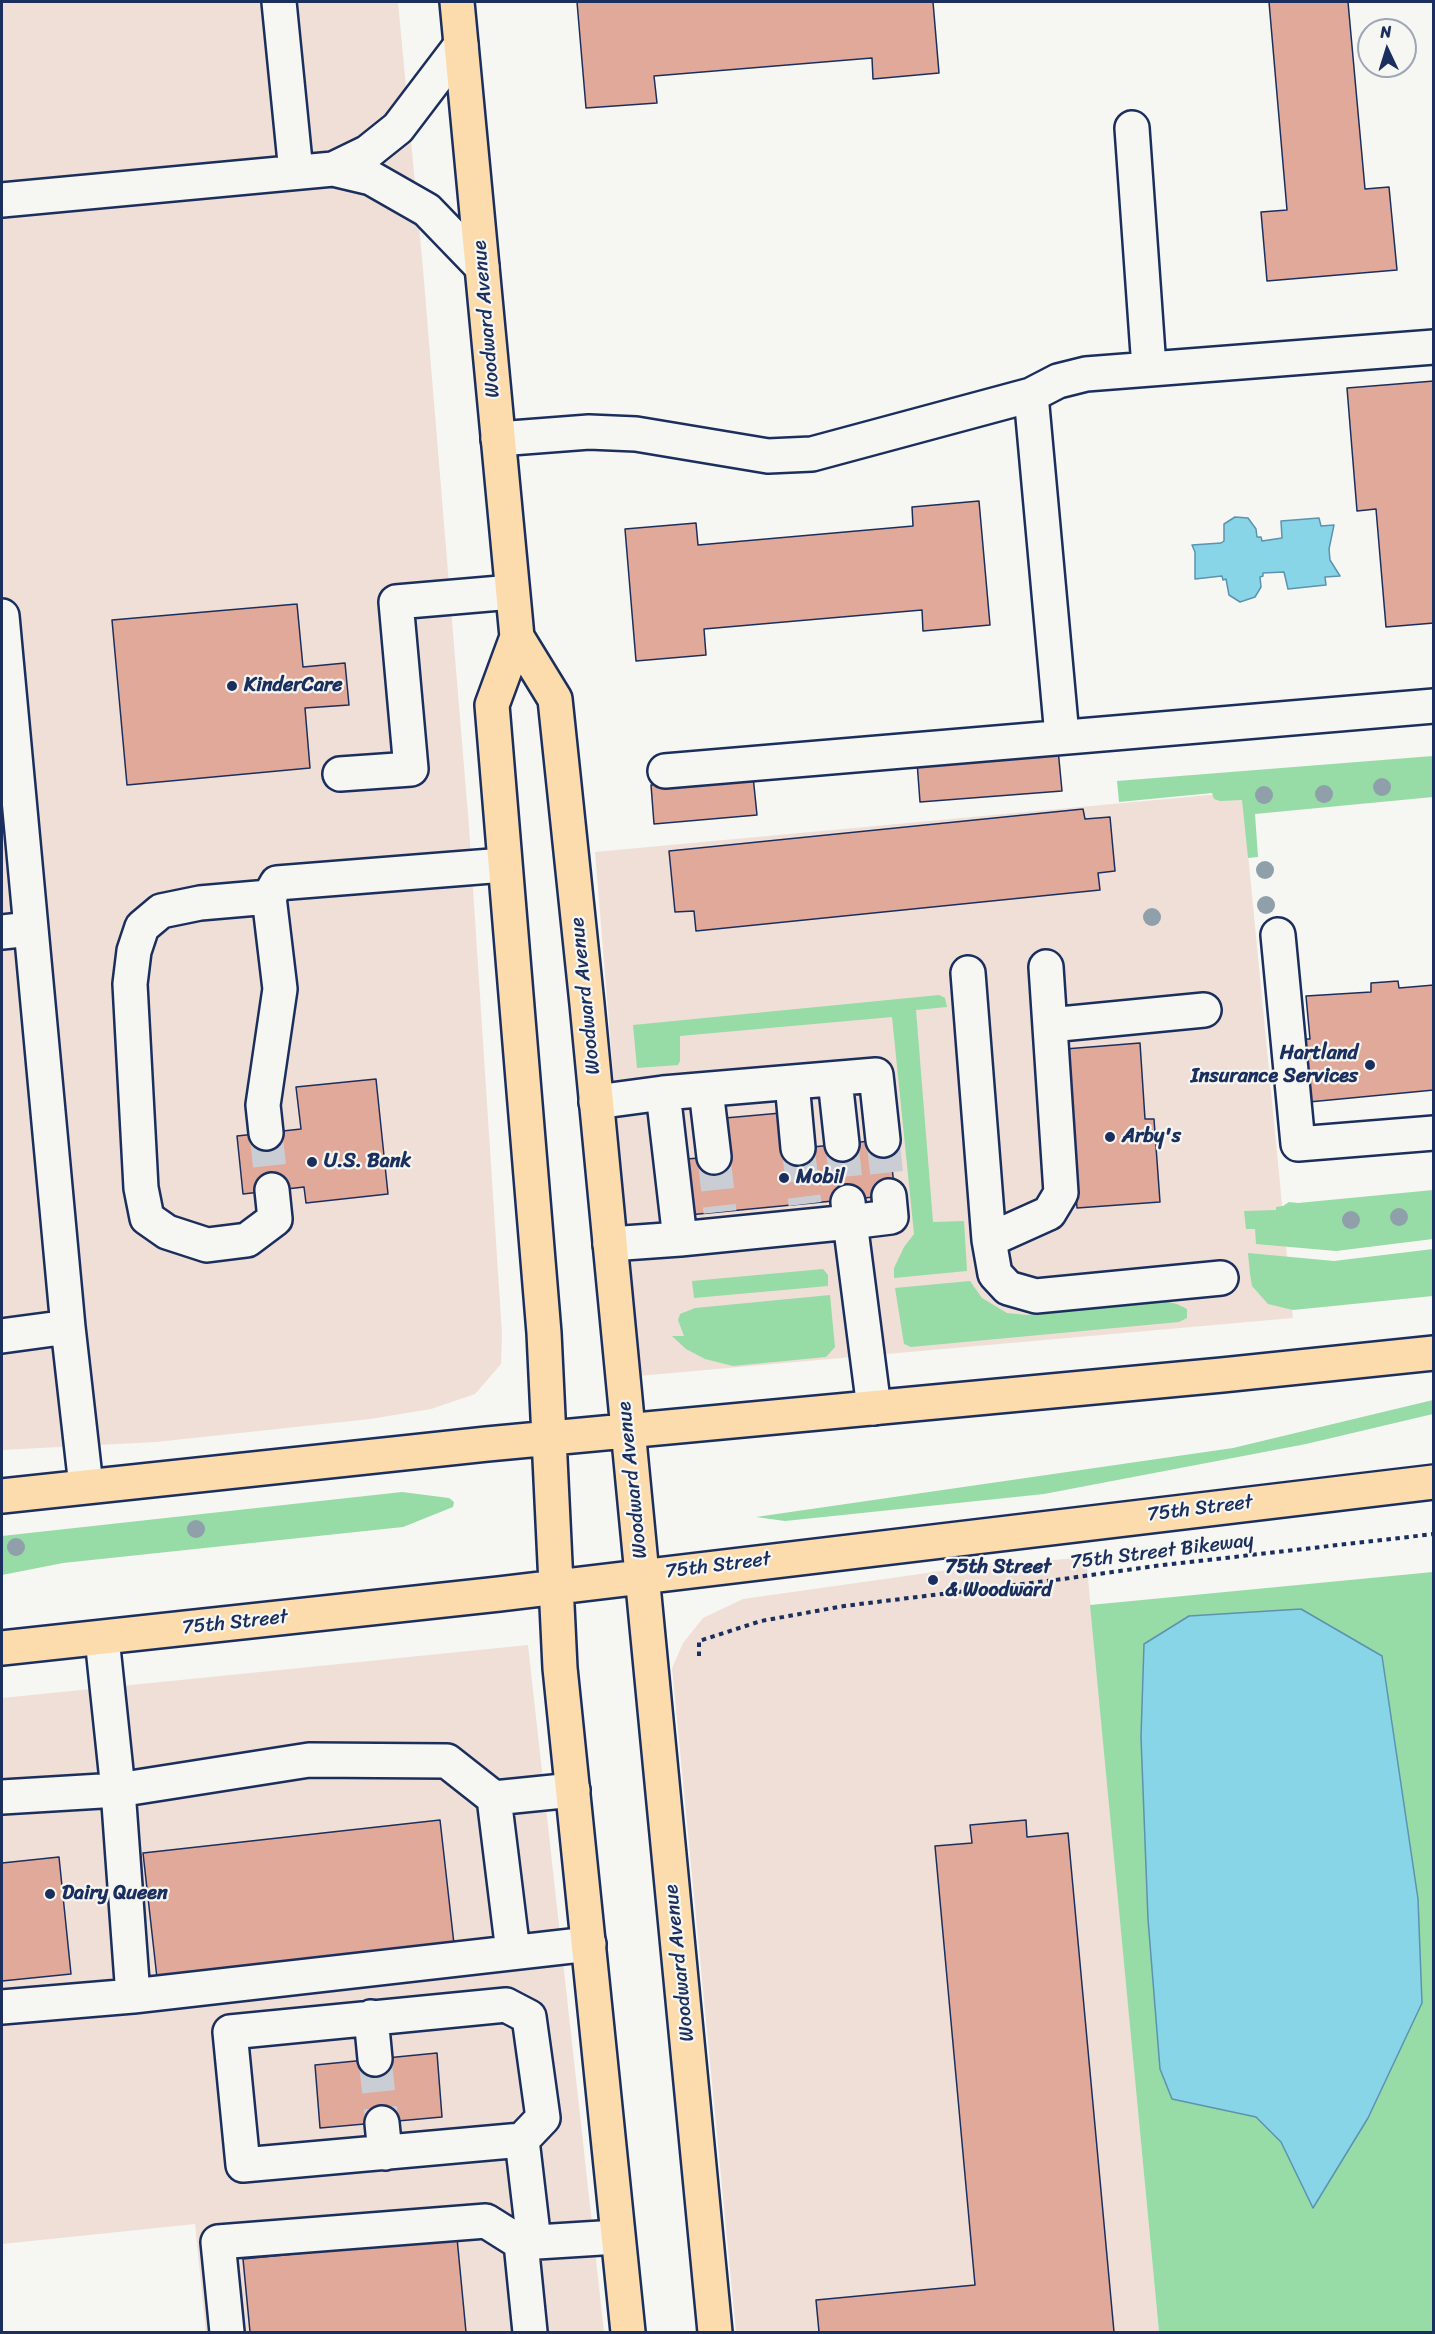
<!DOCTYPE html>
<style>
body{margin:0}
#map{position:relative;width:1435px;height:2334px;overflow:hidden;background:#f6f6f2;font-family:Sriracha,sans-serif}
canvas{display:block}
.frame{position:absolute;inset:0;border:3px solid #1b2f5e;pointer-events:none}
.north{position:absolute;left:1357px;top:18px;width:60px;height:60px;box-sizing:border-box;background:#f6f6f2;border:2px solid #9ea6b7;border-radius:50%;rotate:356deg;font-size:16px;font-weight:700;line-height:24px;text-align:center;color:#1b2f5e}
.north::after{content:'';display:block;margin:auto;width:21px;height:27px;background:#1b2f5e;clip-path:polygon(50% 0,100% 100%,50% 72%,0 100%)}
</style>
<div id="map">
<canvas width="1435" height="2334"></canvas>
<div class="frame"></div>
<div class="north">N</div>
</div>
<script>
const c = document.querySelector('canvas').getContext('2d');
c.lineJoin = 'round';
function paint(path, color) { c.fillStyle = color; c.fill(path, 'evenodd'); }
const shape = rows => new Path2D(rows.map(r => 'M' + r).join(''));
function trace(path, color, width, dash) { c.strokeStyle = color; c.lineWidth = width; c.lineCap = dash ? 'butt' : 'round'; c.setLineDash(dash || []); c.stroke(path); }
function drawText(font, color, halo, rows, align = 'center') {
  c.font = font + ' Sriracha,sans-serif'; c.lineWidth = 4.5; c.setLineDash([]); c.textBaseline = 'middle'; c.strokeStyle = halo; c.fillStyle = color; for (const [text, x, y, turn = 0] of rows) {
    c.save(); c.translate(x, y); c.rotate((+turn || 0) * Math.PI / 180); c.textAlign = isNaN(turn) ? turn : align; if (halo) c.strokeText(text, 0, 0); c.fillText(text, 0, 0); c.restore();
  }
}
const built = shape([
 [2,2,398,2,423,269,469,827,502,1334,501,1364,475,1394,431,1409,370,1419,156,1442,2,1450],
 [1242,792,1293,1318,638,1376,595,852],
 [1086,1557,1159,2332,736,2332,672,1668,683,1643,703,1618,743,1599,948,1570],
 [528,1645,604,2332,206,2332,195,2224,2,2244,2,1698]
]);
const green = shape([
 [1433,756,1433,797,1255,814,1258,857,1248,858,1242,800,1220,801,1214,799,1212,793,1119,802,1117,781],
 [939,995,945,998,947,1007,916,1010,933,1222,964,1221,967,1271,894,1278,894,1268,904,1247,914,1234,892,1017,680,1036,680,1061,678,1065,637,1068,633,1025],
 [1433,1190,1433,1239,1336,1251,1256,1244,1255,1229,1246,1229,1244,1211,1276,1210,1276,1207,1283,1206,1289,1202,1298,1203],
 [1433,1249,1433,1296,1293,1310,1268,1304,1252,1286,1250,1274,1248,1253,1334,1261],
 [823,1269,828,1275,828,1286,694,1298,692,1281],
 [970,1281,982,1298,1007,1313,1027,1315,1163,1301,1177,1304,1187,1309,1187,1318,1179,1322,911,1347,904,1344,895,1288],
 [830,1295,835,1347,826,1357,733,1366,705,1359,686,1349,672,1336,684,1336,678,1320,680,1314,695,1308],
 [1433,1400,1433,1414,1306,1444,1044,1494,785,1521,756,1517,1233,1448],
 [402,1492,449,1498,454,1502,453,1507,403,1527,63,1563,2,1575,2,1536],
 [1433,1572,1433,2332,1159,2332,1090,1605]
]);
const water = shape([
 [1235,517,1248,518,1256,529,1257,537,1261,537,1262,541,1282,538,1281,521,1319,518,1321,526,1334,525,1329,549,1330,560,1340,576,1325,577,1326,585,1288,589,1284,572,1263,573,1263,576,1260,577,1261,587,1255,597,1240,602,1229,595,1226,579,1223,580,1222,576,1195,579,1195,552,1192,545,1221,543,1224,541,1224,524,1235,517],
 [1301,1609,1382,1656,1418,1899,1422,2003,1368,2118,1313,2208,1281,2142,1256,2117,1172,2099,1160,2069,1148,1919,1141,1737,1144,1644,1189,1616,1301,1609]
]);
const building = shape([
 [577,2,933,2,939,73,873,79,872,58,654,76,657,103,586,108,577,2],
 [1269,2,1348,2,1365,189,1389,187,1397,270,1267,281,1261,212,1287,210,1269,2],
 [1434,381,1434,623,1386,627,1376,509,1357,511,1347,388,1434,381],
 [979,501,990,625,923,631,922,610,704,629,706,655,636,661,625,529,696,523,698,545,913,526,912,507,979,501],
 [297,604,303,667,345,663,349,705,305,708,310,768,127,785,112,620,297,604],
 [1058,749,1062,791,920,802,917,762,1058,749],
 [753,776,757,815,654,824,651,785,753,776],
 [1083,809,1085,819,1110,817,1115,871,1098,873,1100,890,696,931,694,911,675,912,669,851,1083,809],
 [1398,981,1399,988,1434,985,1434,1090,1309,1102,1303,1039,1310,1039,1306,996,1371,992,1371,983,1398,981],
 [1140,1043,1145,1119,1154,1119,1160,1202,1077,1208,1065,1049,1140,1043],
 [376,1079,388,1194,306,1203,304,1187,243,1194,237,1136,301,1129,296,1087,376,1079],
 [781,1113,784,1150,889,1139,895,1195,678,1216,672,1160,714,1157,725,1118,781,1113],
 [440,1820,454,1944,157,1978,143,1853,440,1820],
 [1026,1820,1027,1837,1068,1833,1114,2332,819,2332,816,2300,975,2285,935,1846,972,1843,970,1825,1026,1820],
 [59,1857,71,1974,2,1981,2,1863,59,1857],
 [437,2053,442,2117,320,2128,315,2065,437,2053],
 [457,2238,466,2332,250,2332,243,2259,457,2238]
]);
const minorTunnel = shape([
 [266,1133,272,1190],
 [883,1140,889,1196],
 [842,1144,848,1200],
 [798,1148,805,1204],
 [714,1157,720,1212],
 [375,2059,382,2123]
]);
const path = shape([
 [699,1656,699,1641,761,1621,844,1606,1063,1579,1155,1566,1434,1534]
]);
const minor = shape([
 [279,2,296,172],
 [1132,128,1149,368],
 [333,169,368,152,398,128,461,45],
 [2,200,333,169,371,178,427,210,482,267],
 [1031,395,1062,736],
 [498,439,589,432,636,434,768,456,812,454,1031,395,1058,381,1086,374,1434,347],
 [2,616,68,1327],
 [665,771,1434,706],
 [340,774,411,769,396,602,512,592],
 [269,897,277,883,504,865],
 [2,932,31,929],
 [1278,935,1298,1144,1434,1133],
 [968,973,989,1240,1049,1213,1061,1193,1046,967],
 [1050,1025,1204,1010],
 [835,1080,842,1144],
 [792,1083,798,1148],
 [706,1090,714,1157],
 [663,1093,680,1239],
 [596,1102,663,1093,876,1075,883,1140],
 [266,1133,263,1105,280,989,269,897,200,903,161,911,142,927,134,951,130,984,141,1188,147,1218,167,1232,207,1245,247,1240,275,1219,272,1190],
 [848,1202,850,1222,891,1217,889,1196],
 [989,1240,995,1274,1008,1288,1036,1296,1221,1278],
 [610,1244,680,1239,850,1222,874,1408],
 [2,1336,68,1327,86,1486],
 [2,1797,118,1790,102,1638],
 [513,1952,494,1798,573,1790],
 [133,1996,118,1790,309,1760,447,1761,494,1798],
 [506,2005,529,2017,543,2118,522,2140,243,2165,230,2032,506,2005],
 [2,2007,133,1996,589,1944],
 [371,2017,375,2059],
 [382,2123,385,2153],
 [522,2140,534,2242],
 [521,2243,530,2332],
 [227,2332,218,2242,486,2221,521,2243,617,2237]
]);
const major = shape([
 [457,2,517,637,492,705,544,1333,560,1668,628,2332],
 [517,637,555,699,587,1004,715,2332],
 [2,1496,487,1444,1222,1375,1434,1353],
 [2,1648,499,1594,1434,1482]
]);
const trees = [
 [1382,787],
 [1324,794],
 [1264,795],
 [1265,870],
 [1266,905],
 [1152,917],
 [1399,1217],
 [1351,1220],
 [196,1529],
 [16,1547]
];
const markers = [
 [232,686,6,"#1b2f5e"],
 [1370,1065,6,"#1b2f5e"],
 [1110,1137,6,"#1b2f5e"],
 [312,1162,6,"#1b2f5e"],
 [784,1178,6,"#1b2f5e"],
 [933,1580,6,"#1b2f5e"],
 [50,1894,6,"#1b2f5e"]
];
const streetNames = [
 ["Woodward Avenue",487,319,-95],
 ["Woodward Avenue",586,996,-96],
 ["Woodward Avenue",633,1480,-96],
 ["75th Street",1200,1509,-7],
 ["75th Street Bikeway",1162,1552,-7],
 ["75th Street",718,1566,-7],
 ["75th Street",235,1623,-6],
 ["Woodward Avenue",680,1963,-96]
];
const poiNames = [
 ["KinderCare",244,686],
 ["Hartland",1358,1054,"right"],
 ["Insurance Services",1358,1077,"right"],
 ["Arby's",1122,1137],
 ["U.S. Bank",324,1162],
 ["Mobil",796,1178],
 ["75th Street",945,1568],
 ["& Woodward",945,1591],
 ["Dairy Queen",62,1894]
];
paint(built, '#f0dfd7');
paint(green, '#97dba7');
paint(water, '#88d5e7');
trace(water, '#5c93b0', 1.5);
paint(building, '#e1a999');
trace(building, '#1b2f5e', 1.5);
trace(minorTunnel, '#caced4', 33, [33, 16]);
trace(minor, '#1b2f5e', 38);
trace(major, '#1b2f5e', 38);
trace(path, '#1b2f5e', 4, [4.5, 4.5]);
trace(minor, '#f6f6f2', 33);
trace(major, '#fcdcac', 33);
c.fillStyle = '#8fa0aa';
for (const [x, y] of trees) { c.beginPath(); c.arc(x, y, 9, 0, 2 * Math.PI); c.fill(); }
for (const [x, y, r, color] of markers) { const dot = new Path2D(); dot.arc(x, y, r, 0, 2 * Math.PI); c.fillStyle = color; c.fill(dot); trace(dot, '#f6f6f2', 2); }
drawText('20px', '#1b2f5e', '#f6f6f2', streetNames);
drawText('bold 20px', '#1b2f5e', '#f6f6f2', poiNames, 'left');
</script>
